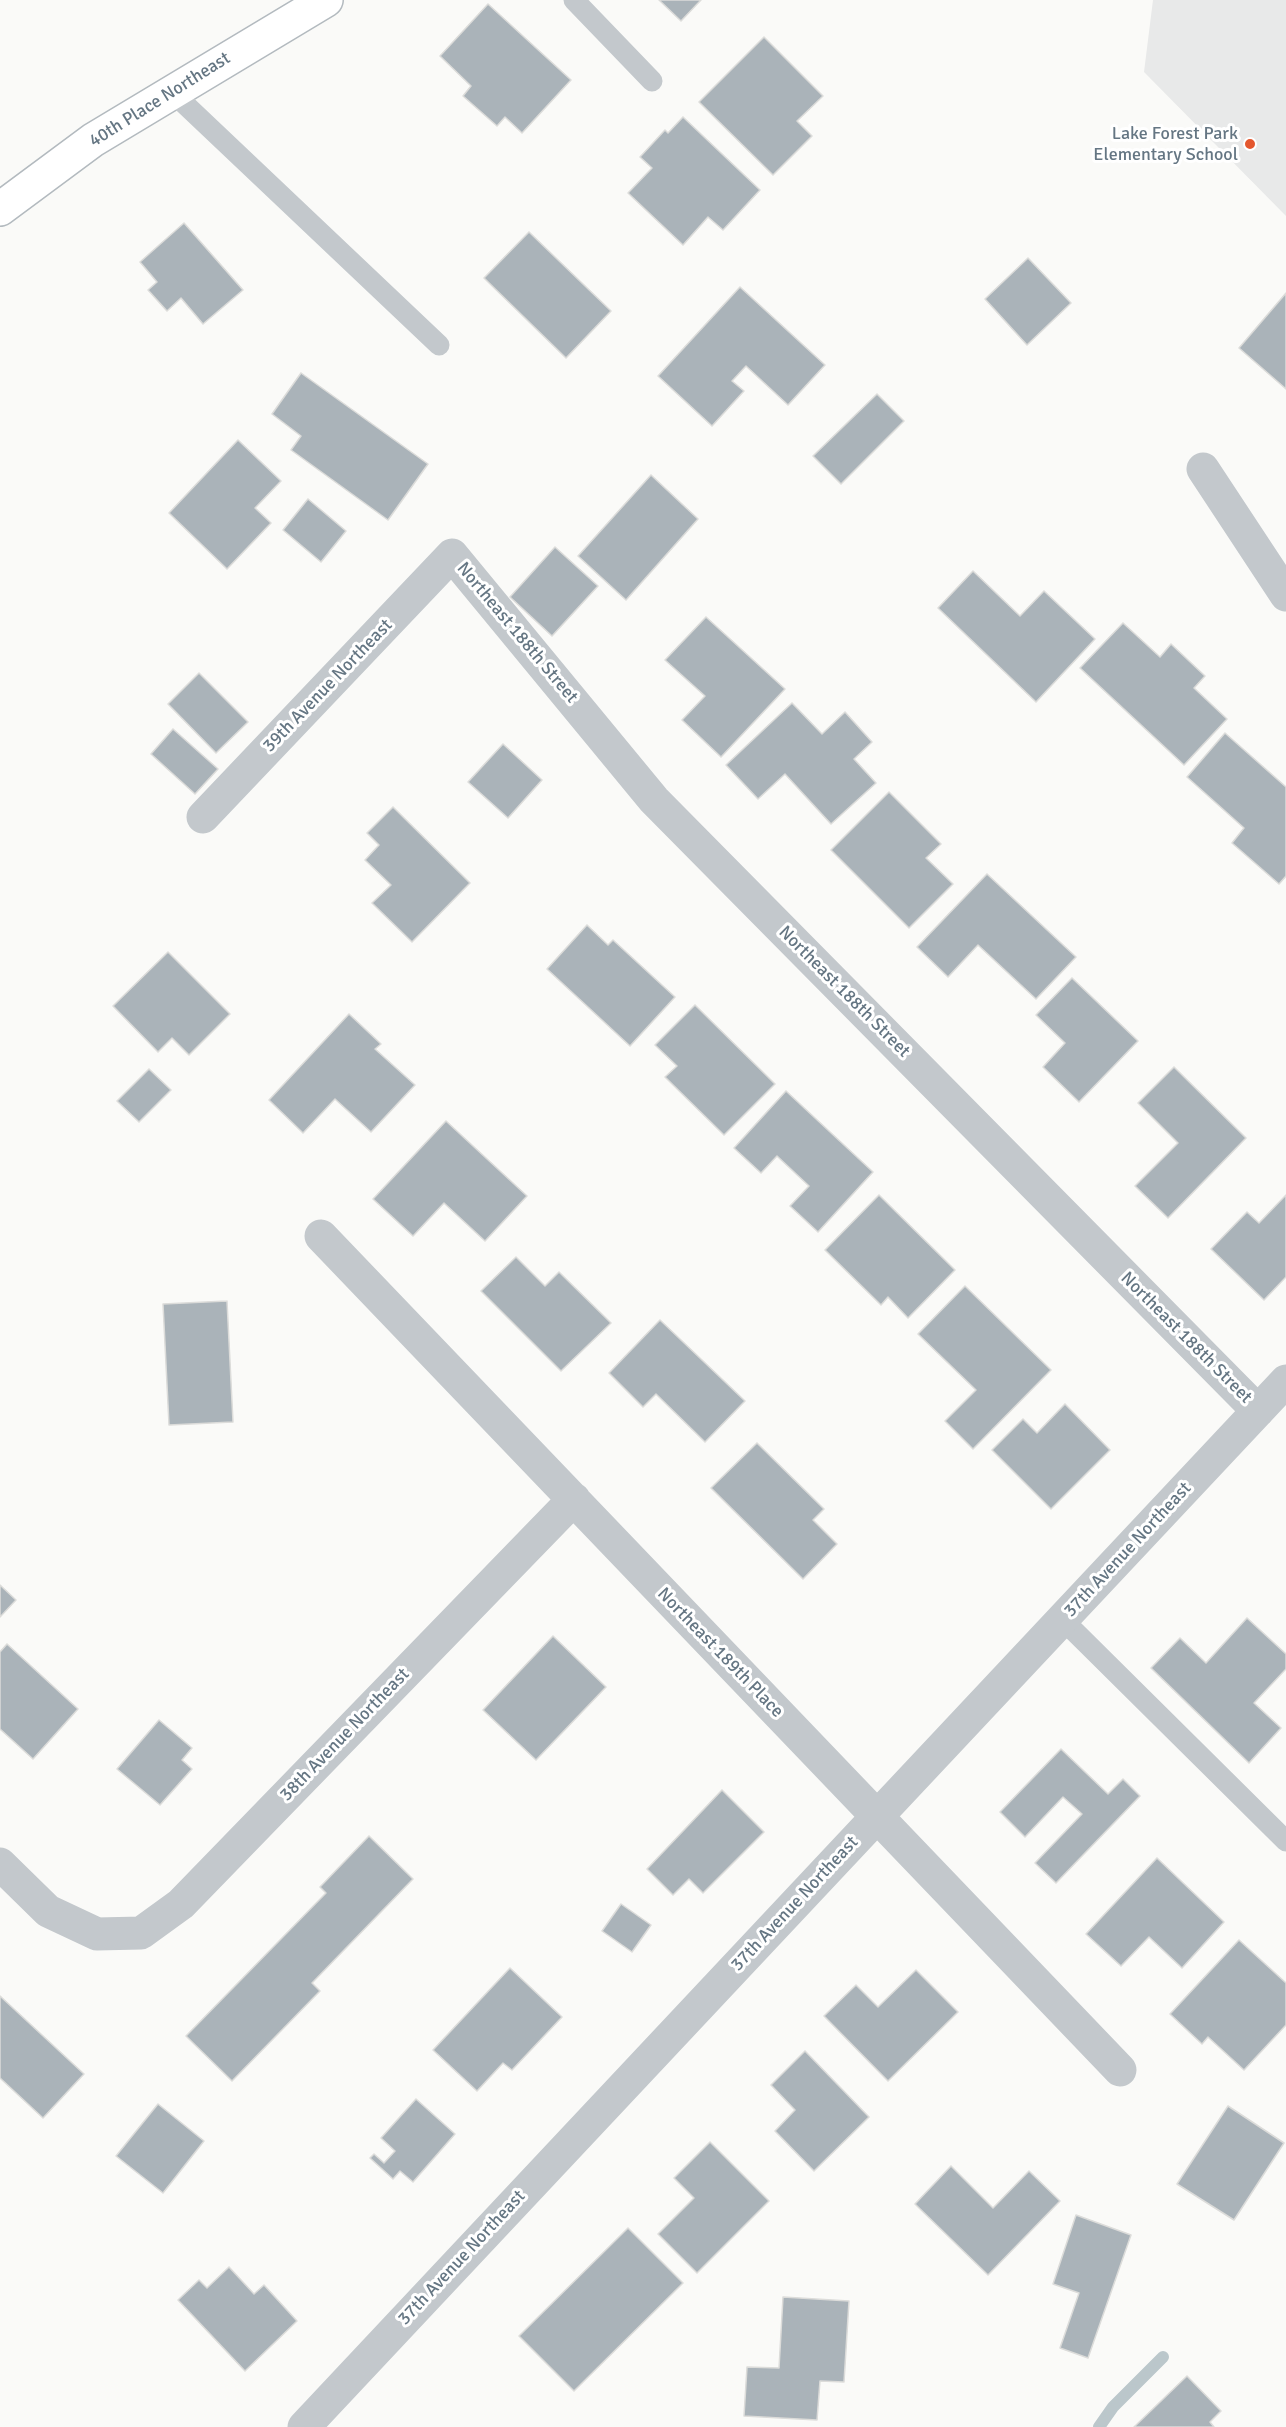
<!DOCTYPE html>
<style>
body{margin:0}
canvas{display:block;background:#fafaf8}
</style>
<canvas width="1286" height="2427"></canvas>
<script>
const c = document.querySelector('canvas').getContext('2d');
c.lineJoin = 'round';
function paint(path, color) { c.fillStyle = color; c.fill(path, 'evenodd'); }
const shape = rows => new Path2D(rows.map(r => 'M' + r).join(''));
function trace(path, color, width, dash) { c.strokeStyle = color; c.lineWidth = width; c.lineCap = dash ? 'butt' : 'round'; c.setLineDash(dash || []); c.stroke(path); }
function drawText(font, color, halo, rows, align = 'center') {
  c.font = font + ' Signika,sans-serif'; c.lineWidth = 6; c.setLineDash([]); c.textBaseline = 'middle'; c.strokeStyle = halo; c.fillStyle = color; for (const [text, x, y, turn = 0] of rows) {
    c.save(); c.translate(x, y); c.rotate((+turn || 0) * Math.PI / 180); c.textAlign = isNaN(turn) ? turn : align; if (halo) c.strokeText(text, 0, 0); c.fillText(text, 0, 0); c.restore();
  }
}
const built = shape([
 [1153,0,1286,0,1286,216,1144,72]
]);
const stream = shape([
 [1099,2427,1113,2407,1163,2357]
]);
const building = shape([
 [659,0,701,0,681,21,659,0],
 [488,4,571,80,522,133,505,117,497,126,463,96,471,86,440,56,488,4],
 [764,37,823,96,797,121,812,136,773,175,699,102,764,37],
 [683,117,760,190,723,230,708,217,683,245,628,193,652,168,640,157,665,130,668,133,683,117],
 [184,223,243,290,203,324,181,298,167,311,148,290,157,282,140,262,184,223],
 [529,232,611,311,566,358,484,278,529,232],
 [1028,258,1071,303,1027,345,985,299,1028,258],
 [740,287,825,365,788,405,746,366,732,381,744,391,712,426,658,376,740,287],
 [1286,293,1286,389,1239,348,1286,293],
 [301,373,428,464,388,520,291,450,301,436,272,414,301,373],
 [877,394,904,421,841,484,813,456,877,394],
 [238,440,281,481,255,508,271,523,227,569,169,513,238,440],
 [651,475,698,519,626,600,578,556,651,475],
 [308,499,346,531,321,562,283,530,308,499],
 [555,547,598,586,552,636,510,597,555,547],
 [973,571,1020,616,1044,591,1095,639,1036,702,938,608,973,571],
 [706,617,785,689,721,757,682,720,705,696,665,660,706,617],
 [1123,623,1160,657,1171,644,1205,676,1194,688,1227,719,1184,765,1080,668,1123,623],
 [199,673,248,722,216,753,168,704,199,673],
 [792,703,822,734,845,712,872,742,854,759,876,783,831,824,785,774,758,799,726,765,792,703],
 [173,729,218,769,195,794,151,754,173,729],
 [1225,733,1286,787,1286,876,1279,884,1232,843,1244,828,1187,777,1225,733],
 [503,744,542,780,508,818,468,782,503,744],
 [889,792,941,844,926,858,953,884,909,928,831,850,889,792],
 [393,807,470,883,412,942,372,903,391,885,365,860,379,845,367,833,393,807],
 [987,874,1076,957,1036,999,978,945,948,977,917,947,987,874],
 [587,925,608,945,613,940,675,997,630,1046,547,969,587,925],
 [168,952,230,1014,189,1055,172,1038,158,1052,113,1006,168,952],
 [1072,978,1138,1041,1079,1102,1043,1067,1065,1043,1036,1015,1072,978],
 [695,1005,775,1084,724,1135,665,1077,677,1066,655,1045,695,1005],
 [349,1014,381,1044,375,1049,415,1085,371,1132,335,1099,303,1133,269,1100,349,1014],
 [1174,1067,1246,1138,1168,1218,1135,1186,1178,1143,1138,1103,1174,1067],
 [149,1069,171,1090,139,1122,117,1101,149,1069],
 [786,1091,873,1172,818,1232,790,1206,809,1186,777,1156,761,1173,734,1148,786,1091],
 [446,1121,527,1196,485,1241,444,1203,413,1236,373,1199,446,1121],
 [879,1195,955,1270,908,1318,888,1297,881,1305,825,1250,879,1195],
 [1286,1195,1286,1277,1264,1300,1211,1249,1247,1212,1259,1223,1286,1195],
 [516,1257,545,1286,559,1272,611,1323,561,1371,481,1291,516,1257],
 [965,1286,1051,1370,973,1449,945,1421,976,1390,918,1334,965,1286],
 [227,1301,233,1422,169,1425,163,1304,227,1301],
 [660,1320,745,1401,705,1442,656,1394,643,1407,609,1373,660,1320],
 [1065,1404,1110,1450,1051,1509,992,1450,1023,1419,1037,1433,1065,1404],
 [757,1443,824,1509,813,1520,837,1544,803,1579,711,1488,757,1443],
 [0,1585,16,1600,0,1617,0,1585],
 [1247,1618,1286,1654,1286,1669,1254,1703,1281,1728,1249,1763,1151,1668,1180,1638,1206,1663,1247,1618],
 [553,1636,606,1687,536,1760,483,1710,553,1636],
 [7,1644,78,1709,33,1759,0,1729,0,1652,7,1644],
 [159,1720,192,1748,182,1760,192,1769,160,1805,117,1769,159,1720],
 [1061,1749,1108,1794,1123,1779,1140,1796,1056,1883,1035,1863,1082,1814,1063,1797,1025,1837,1000,1812,1061,1749],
 [722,1790,764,1832,703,1893,689,1879,673,1895,647,1869,722,1790],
 [369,1836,413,1879,312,1983,320,1991,232,2081,186,2036,326,1893,320,1887,369,1836],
 [1157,1858,1224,1922,1182,1968,1149,1937,1121,1966,1086,1934,1157,1858],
 [621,1904,651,1925,632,1952,602,1931,621,1904],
 [1239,1940,1286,1983,1286,2025,1244,2070,1208,2037,1202,2044,1170,2014,1239,1940],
 [510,1968,562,2017,512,2070,503,2063,477,2091,433,2050,510,1968],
 [916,1970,958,2012,888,2081,824,2016,856,1985,878,2007,916,1970],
 [0,1996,84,2074,43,2118,0,2078,0,1996],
 [805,2051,869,2117,814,2171,775,2131,795,2110,771,2085,805,2051],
 [416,2099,455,2134,413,2182,400,2171,393,2179,370,2158,374,2154,384,2163,395,2151,381,2138,416,2099],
 [158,2104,204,2141,163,2193,116,2156,158,2104],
 [1228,2106,1284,2143,1234,2220,1177,2184,1228,2106],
 [710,2142,769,2201,697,2273,658,2234,694,2198,674,2178,710,2142],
 [951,2166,993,2208,1029,2171,1060,2201,988,2275,915,2204,951,2166],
 [1076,2215,1131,2235,1088,2358,1060,2348,1079,2293,1053,2284,1076,2215],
 [628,2228,683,2283,574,2391,519,2336,628,2228],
 [229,2267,254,2294,264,2285,297,2321,245,2371,178,2300,199,2280,207,2288,229,2267],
 [783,2297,849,2301,844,2382,820,2381,817,2420,744,2416,747,2367,779,2368,783,2297],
 [1187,2376,1221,2411,1210,2422,1214,2427,1134,2427,1187,2376]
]);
const lane = shape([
 [574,0,652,81],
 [172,92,439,345],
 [1062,1619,1286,1841]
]);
const street = shape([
 [1203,469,1286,595],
 [203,817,452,555,654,800,1258,1411],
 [321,1236,1120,2070],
 [0,1864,48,1911,97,1934,141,1933,181,1904,574,1499],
 [304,2427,1286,1381]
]);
const secondary = shape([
 [0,209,93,140,326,0]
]);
const markers = [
 [1250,144,6,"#e4572e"]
];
const streetNames = [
 ["40th Place Northeast",160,100,-32],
 ["Northeast 188th Street",517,633,50],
 ["39th Avenue Northeast",328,686,-46],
 ["Northeast 188th Street",844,992,45],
 ["Northeast 188th Street",1186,1338,45],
 ["37th Avenue Northeast",1128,1550,-47],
 ["Northeast 189th Place",720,1653,46],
 ["38th Avenue Northeast",345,1735,-46],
 ["37th Avenue Northeast",795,1904,-47],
 ["37th Avenue Northeast",462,2258,-47]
];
const poiNames = [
 ["Lake Forest Park",1238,134],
 ["Elementary School",1238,155]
];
paint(built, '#e8e9e9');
trace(stream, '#bbc7cb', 12);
paint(building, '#aab3b9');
trace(building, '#dcdcda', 1.5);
trace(secondary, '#b3babf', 36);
trace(lane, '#c3c8cc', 21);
trace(street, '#c3c8cc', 33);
trace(secondary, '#fff', 33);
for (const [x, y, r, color] of markers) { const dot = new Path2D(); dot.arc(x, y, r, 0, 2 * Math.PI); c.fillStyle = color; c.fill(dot); trace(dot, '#fff', 2); }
drawText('18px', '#657683', '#fff', streetNames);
drawText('18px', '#657683', '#fff', poiNames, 'right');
</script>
